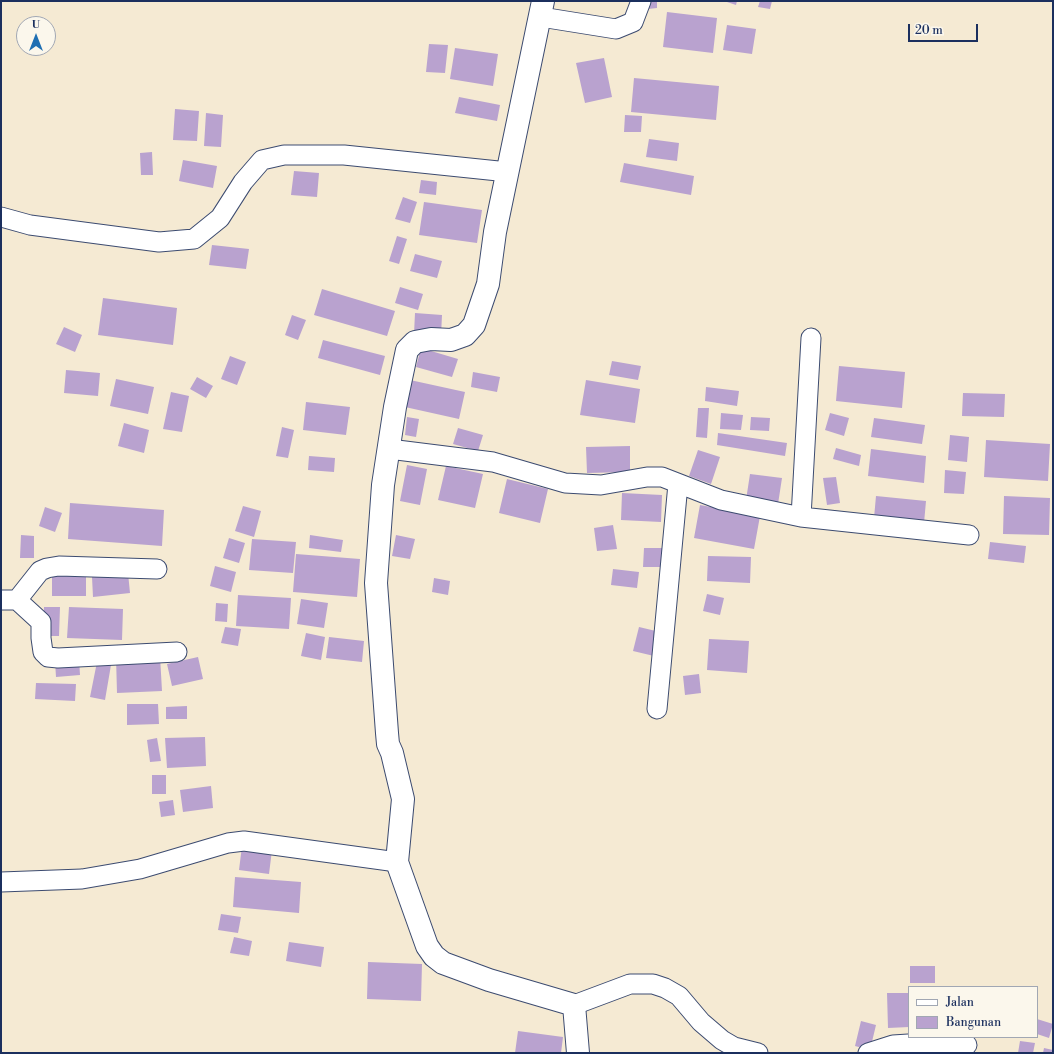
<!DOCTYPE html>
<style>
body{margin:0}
#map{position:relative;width:1054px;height:1054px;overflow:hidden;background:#f5ead3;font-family:"Libre Bodoni",serif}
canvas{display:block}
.frame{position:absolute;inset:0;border:2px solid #1b2f5e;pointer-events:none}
.legend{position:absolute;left:908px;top:986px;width:130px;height:52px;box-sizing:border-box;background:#fbf7ec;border:1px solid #a1a7b3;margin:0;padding:5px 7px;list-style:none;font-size:12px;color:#1b2f5e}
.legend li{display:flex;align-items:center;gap:8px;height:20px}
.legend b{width:20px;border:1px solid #a1a7b3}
.north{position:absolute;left:16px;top:16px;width:40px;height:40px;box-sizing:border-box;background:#fbf7ec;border:1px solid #a1a7b3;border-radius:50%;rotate:0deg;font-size:11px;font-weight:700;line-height:16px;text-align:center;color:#1b2f5e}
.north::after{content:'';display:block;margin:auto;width:14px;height:18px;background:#1f6fb2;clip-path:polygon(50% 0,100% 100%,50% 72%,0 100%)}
.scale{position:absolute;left:908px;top:24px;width:70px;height:18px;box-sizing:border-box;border:2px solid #1b2f5e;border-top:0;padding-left:5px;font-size:12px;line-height:14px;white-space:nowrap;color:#1b2f5e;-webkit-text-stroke:3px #fbf7ec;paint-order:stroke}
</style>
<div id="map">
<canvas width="1054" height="1054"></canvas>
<div class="frame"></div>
<ul class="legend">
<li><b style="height:5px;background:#fff"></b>Jalan</li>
<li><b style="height:11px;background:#b9a2cf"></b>Bangunan</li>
</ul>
<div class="north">U</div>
<div class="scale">20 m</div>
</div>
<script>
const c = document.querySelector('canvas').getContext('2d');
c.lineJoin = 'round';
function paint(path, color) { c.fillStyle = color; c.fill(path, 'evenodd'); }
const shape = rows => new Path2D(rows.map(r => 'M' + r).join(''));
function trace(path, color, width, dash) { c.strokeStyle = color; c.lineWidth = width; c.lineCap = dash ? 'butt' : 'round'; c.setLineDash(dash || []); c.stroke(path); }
const building = shape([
 [648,1,657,1,657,8,648,9],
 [724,1,737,1,736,5],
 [760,1,772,1,770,9,758,7],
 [667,12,717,18,713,53,663,47],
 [727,25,756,29,752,54,723,50],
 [429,44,448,45,445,73,426,72],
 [455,48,498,54,493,86,450,79],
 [604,58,612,97,585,103,576,63],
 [634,78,719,86,716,120,631,112],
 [459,97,500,105,497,121,455,113],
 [175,109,199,111,197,141,173,140],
 [206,113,223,115,221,147,204,146],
 [625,115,642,116,641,132,624,132],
 [649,139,679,143,677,161,646,157],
 [152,152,153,175,141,175,140,153],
 [183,160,217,166,213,188,179,181],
 [624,163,694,176,691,195,620,182],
 [294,171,319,173,317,197,291,195],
 [421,180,437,182,436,195,419,193],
 [403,197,417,202,410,223,395,219],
 [424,202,482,210,477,243,419,235],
 [397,236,407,239,399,264,389,261],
 [212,245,249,249,246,269,209,265],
 [415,254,442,261,437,278,410,271],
 [400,287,423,294,418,310,395,303],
 [322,289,395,311,387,336,314,315],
 [103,298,177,308,173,345,98,335],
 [415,313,442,315,441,336,414,334],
 [292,315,306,320,298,340,285,335],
 [64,327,82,335,75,352,56,344],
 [323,340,385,356,380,375,318,358],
 [421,348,458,359,452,377,416,367],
 [230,356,246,362,237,385,221,379],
 [612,361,641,366,638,380,609,375],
 [839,366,905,372,902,408,836,401],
 [66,370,100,373,98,396,64,393],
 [473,372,500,377,497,392,471,387],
 [197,377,213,386,206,398,190,389],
 [116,379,154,387,148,414,110,406],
 [410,380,465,392,459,419,405,407],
 [586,380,640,389,635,423,580,415],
 [706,387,739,391,737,406,705,401],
 [171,392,189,396,182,432,163,429],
 [963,393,1005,394,1004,417,962,416],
 [306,402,350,407,346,435,303,430],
 [698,408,709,408,707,438,696,437],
 [721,413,743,415,741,430,720,429],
 [830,413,849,418,844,436,825,430],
 [407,417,419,419,416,437,405,435],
 [751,417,770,418,769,431,750,430],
 [874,418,925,425,922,444,871,437],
 [124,423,149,430,144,453,118,446],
 [282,427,294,430,288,458,276,456],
 [458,428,483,435,478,451,453,444],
 [718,433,787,443,785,456,717,445],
 [950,435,969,437,967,462,948,460],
 [986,440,1050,444,1048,481,984,477],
 [630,446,630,472,587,473,586,447],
 [836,448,861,455,859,466,833,459],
 [871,449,926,456,924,483,868,476],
 [698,450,720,457,711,484,689,476],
 [309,456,335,458,334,472,308,470],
 [407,465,427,469,420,505,400,501],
 [446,466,483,474,475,508,438,500],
 [945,470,966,472,964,494,944,493],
 [750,474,782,478,778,504,746,500],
 [836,477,840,503,827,505,823,478],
 [507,479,548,489,540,523,499,513],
 [622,493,662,495,661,522,621,520],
 [876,496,926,501,924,523,874,518],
 [1004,496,1050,498,1049,535,1003,534],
 [70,503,164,510,162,546,68,539],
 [700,505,760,516,754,549,694,538],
 [243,506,261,511,254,537,235,531],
 [45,507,62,513,55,532,39,526],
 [613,525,617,549,597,551,594,528],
 [21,535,34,536,34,558,20,558],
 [310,535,343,540,341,552,309,548],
 [396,535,415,539,410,559,392,556],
 [229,538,245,543,239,563,223,558],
 [252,539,296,542,293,573,249,570],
 [990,542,1026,546,1024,563,988,559],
 [644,548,665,548,665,567,643,567],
 [296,554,360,559,357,597,293,592],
 [708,556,751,557,750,583,707,581],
 [215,566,236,572,231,592,210,586],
 [613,569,639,572,637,588,611,585],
 [52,571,86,571,86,596,52,596],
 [128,573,130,593,93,597,92,577],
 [434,578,450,581,448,595,432,592],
 [707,594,724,598,720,615,703,611],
 [238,595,291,598,289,629,236,626],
 [301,599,328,603,324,628,297,624],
 [216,603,228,604,227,622,215,621],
 [44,607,60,607,59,636,43,636],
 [69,607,123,609,122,640,67,638],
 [225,627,241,629,238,646,221,643],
 [639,627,660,632,654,656,633,651],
 [306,633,325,637,321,660,301,656],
 [329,637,364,641,362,662,326,658],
 [709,639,749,641,747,673,707,670],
 [160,656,162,691,117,693,116,657],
 [198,657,203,679,172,686,167,664],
 [79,659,80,675,56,677,55,661],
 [97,662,111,665,105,700,90,697],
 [699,674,701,693,685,695,683,676],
 [36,683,76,684,75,701,35,699],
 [127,704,158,704,159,724,127,725],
 [187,706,187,719,166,719,166,707],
 [205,737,206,766,167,768,165,738],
 [157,738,161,761,150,762,147,740],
 [152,775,166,775,166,794,152,794],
 [211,786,213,808,183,812,180,790],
 [173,800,175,815,161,817,159,802],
 [242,846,272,850,269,874,239,870],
 [235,877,301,882,299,913,233,907],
 [221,914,241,917,238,933,218,930],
 [234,937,252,941,249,956,230,953],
 [289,942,324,947,321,967,286,961],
 [368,962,422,964,421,1001,367,999],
 [910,966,935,966,935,983,910,983],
 [887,993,909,993,909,1027,888,1028],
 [1037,1019,1053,1024,1049,1038,1037,1034],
 [861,1021,876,1025,870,1050,855,1046],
 [518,1031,563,1037,561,1053,515,1053],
 [1020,1041,1035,1043,1033,1053,1018,1053],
 [1044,1048,1053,1050,1053,1053,1043,1053]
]);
const minor = shape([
 [541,17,616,29,633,22,641,1],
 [1,217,30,225,159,242,194,239,220,218,243,182,262,160,284,155,344,155,508,172],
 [389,449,493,462,565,483,601,485,647,477,662,477,721,500,801,517,969,535],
 [801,517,811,338],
 [1,600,17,600,40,571,47,568,59,566,157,569],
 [17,600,41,622,41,638,43,652,48,657,58,658,177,652],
 [657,709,678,484],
 [1,882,82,879,140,869,228,843,244,841,397,862],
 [574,1005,630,984,653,984,665,988,679,996,701,1022,722,1040,734,1047,758,1053],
 [868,1053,893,1045,924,1043,967,1045]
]);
const tertiary = shape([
 [543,1,495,232,488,284,474,325,465,335,451,340,431,339,415,342,407,350,395,407,383,485,376,583,387,733,388,744,392,753,403,799,397,862,427,946,434,956,443,963,489,980,574,1005,578,1053]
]);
paint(building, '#b9a2cf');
trace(minor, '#3c4b70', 21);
trace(tertiary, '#3c4b70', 24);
trace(minor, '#fff', 19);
trace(tertiary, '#fff', 22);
</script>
